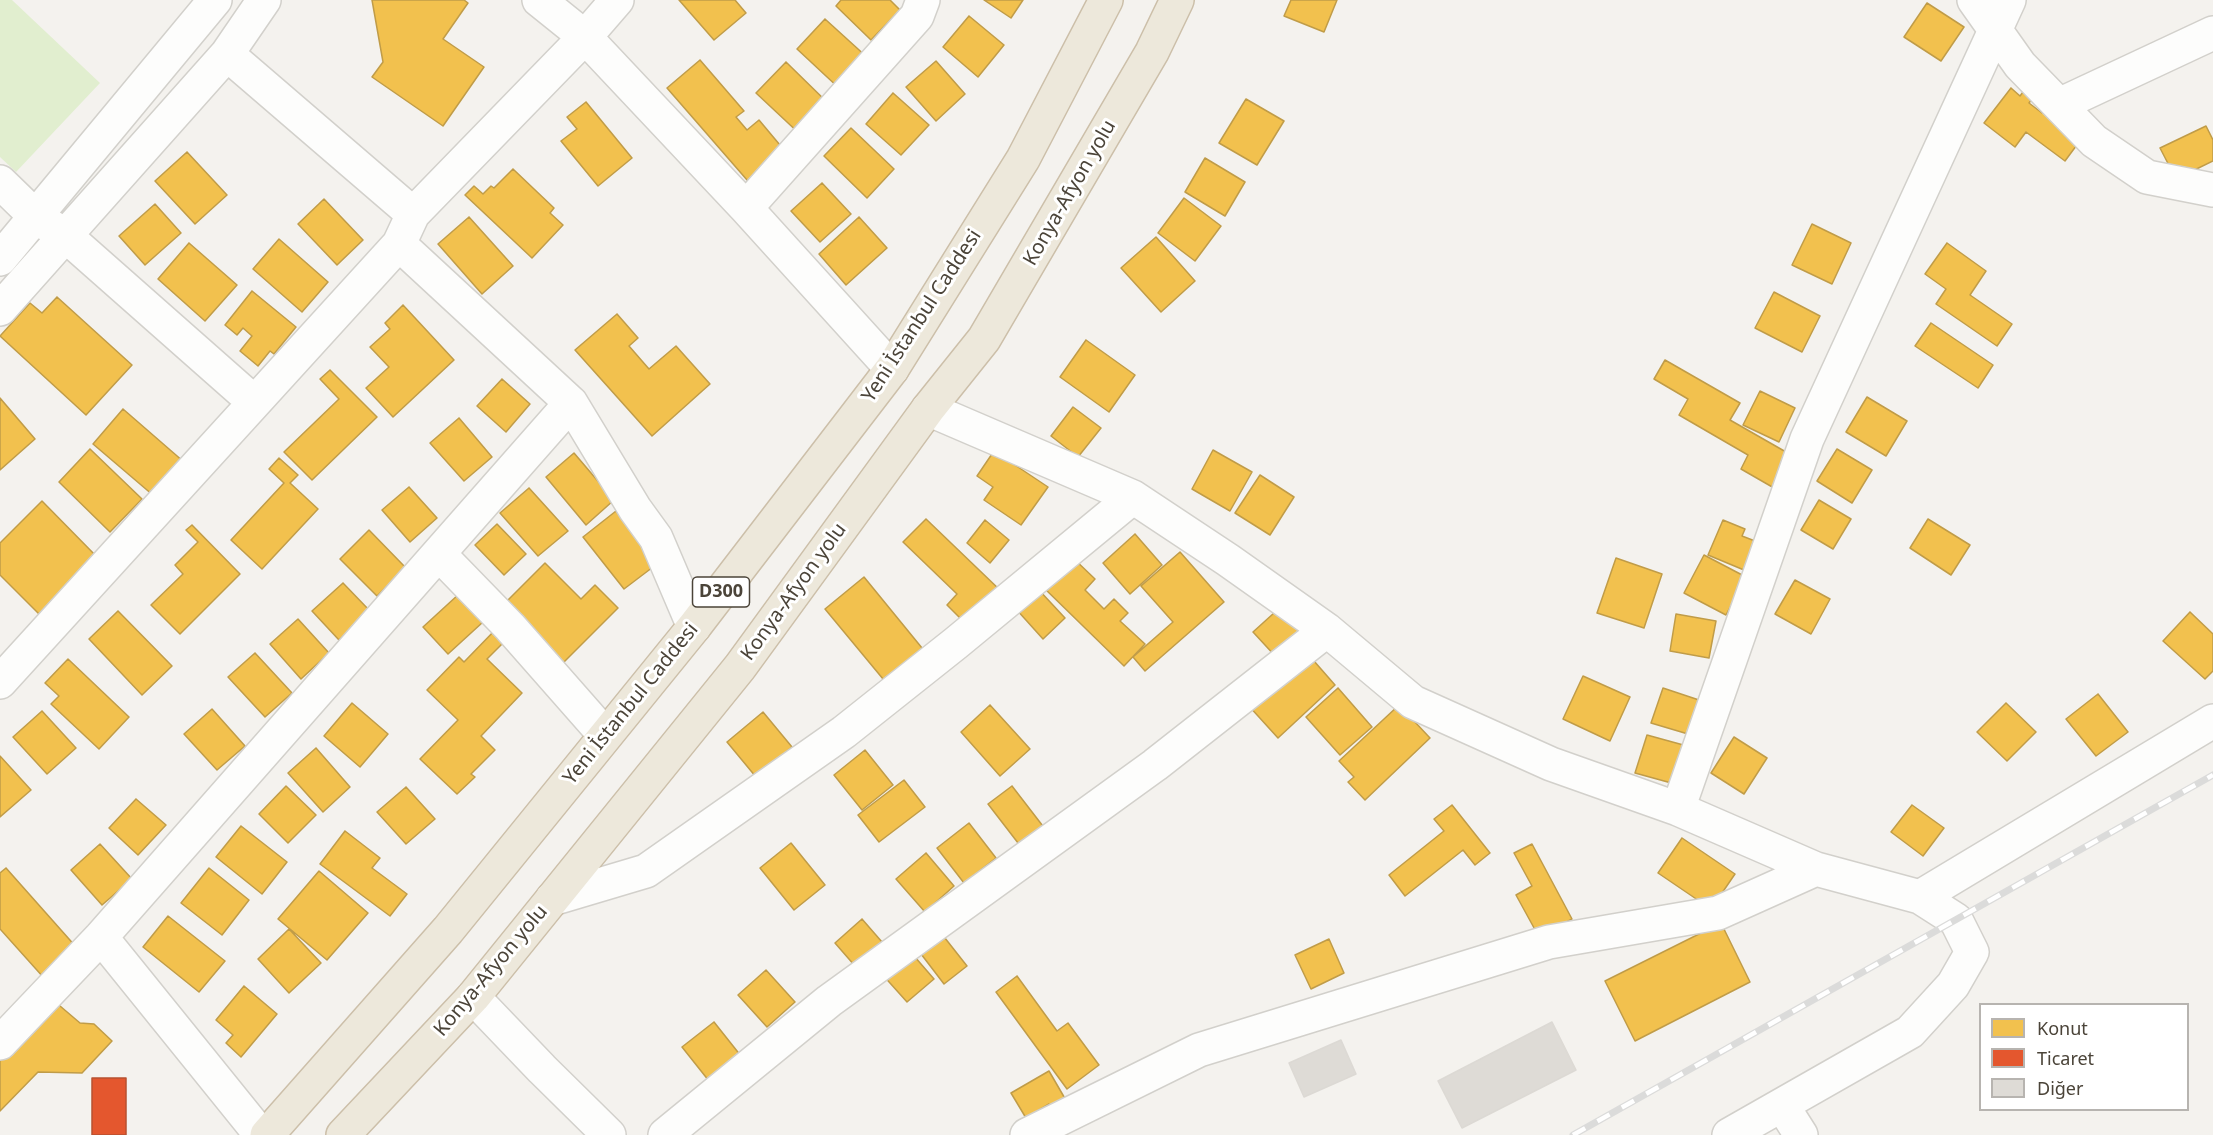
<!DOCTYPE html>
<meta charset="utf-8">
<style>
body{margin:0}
#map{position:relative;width:2213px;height:1135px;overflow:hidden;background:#f4f2ee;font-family:"Noto Sans",sans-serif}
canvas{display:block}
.legend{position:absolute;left:1979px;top:1003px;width:210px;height:108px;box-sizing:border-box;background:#fff;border:2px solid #b7b4b0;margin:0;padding:8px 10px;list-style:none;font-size:18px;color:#4b4439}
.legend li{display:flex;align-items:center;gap:12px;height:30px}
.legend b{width:30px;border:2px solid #b7b4b0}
</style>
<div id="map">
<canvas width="2213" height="1135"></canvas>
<ul class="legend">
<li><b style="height:16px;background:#f2c14e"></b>Konut</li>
<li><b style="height:16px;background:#e4572e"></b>Ticaret</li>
<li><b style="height:16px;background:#dedbd6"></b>Diğer</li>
</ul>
</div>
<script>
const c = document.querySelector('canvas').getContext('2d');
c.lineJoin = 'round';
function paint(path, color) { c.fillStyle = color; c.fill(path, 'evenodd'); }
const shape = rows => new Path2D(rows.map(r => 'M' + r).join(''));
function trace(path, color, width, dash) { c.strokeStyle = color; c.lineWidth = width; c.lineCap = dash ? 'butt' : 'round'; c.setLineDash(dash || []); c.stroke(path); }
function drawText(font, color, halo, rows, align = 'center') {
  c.font = font + ' "Noto Sans",sans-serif'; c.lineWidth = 6; c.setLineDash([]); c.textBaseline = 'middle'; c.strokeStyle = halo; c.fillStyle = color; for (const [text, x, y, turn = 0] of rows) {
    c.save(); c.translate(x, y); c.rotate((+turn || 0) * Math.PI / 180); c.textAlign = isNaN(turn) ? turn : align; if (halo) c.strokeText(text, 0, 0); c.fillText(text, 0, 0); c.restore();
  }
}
const green = shape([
 [0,0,12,0,100,83,16,172,0,157]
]);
const homes = shape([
 [372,0,464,0,468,3,443,39,484,67,443,126,372,77,383,62,372,0],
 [679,0,735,0,746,13,714,40,679,0],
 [841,0,890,0,900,10,871,40,836,6,841,0],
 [984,0,1023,0,1011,18,984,0],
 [1291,0,1337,0,1324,32,1284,16,1291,0],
 [1927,3,1964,27,1941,61,1904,37,1927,3],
 [969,16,1004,45,978,77,943,47,969,16],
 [825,19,869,59,841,90,797,49,825,19],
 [700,60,744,111,736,117,747,130,759,120,790,157,754,188,667,88,700,60],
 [936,61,965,94,936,121,906,87,936,61],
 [786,62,832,107,803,137,756,93,786,62],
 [2011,88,2020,96,2026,88,2035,95,2029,103,2042,113,2045,110,2082,138,2065,161,2026,132,2015,147,1984,123,2011,88],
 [893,93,929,125,901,155,866,124,893,93],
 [1246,99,1284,121,1257,165,1219,143,1246,99],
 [586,102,632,158,598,186,561,141,577,129,567,117,586,102],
 [2206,126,2213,140,2213,161,2176,179,2160,148,2206,126],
 [851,128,894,169,867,198,824,156,851,128],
 [187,152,227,195,195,224,155,181,187,152],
 [1205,158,1245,182,1225,216,1185,192,1205,158],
 [513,169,554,208,550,213,563,225,532,258,465,195,474,186,483,194,491,186,494,188,513,169],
 [822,183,851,214,820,242,791,211,822,183],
 [1184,198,1221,226,1195,261,1158,233,1184,198],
 [324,199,363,240,337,265,298,224,324,199],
 [155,204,181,233,145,265,119,236,155,204],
 [469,217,513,266,482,294,438,244,469,217],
 [859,217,887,248,846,285,819,254,859,217],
 [1812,224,1851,243,1832,284,1792,265,1812,224],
 [1156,237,1195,281,1161,312,1121,268,1156,237],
 [279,239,328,282,302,312,253,269,279,239],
 [189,243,237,285,205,321,158,279,189,243],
 [1947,243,1986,271,1970,295,2012,324,1997,346,1936,304,1946,289,1925,274,1947,243],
 [252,291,296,327,274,354,270,351,258,366,240,351,252,336,243,328,237,335,225,325,252,291],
 [1774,292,1820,316,1802,352,1755,328,1774,292],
 [57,297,132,365,86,415,0,336,30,303,42,313,57,297],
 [403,305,454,360,393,417,366,388,389,367,370,347,390,329,385,323,403,305],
 [617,314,638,338,629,346,649,369,676,346,710,384,652,436,575,350,617,314],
 [1931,323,1993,365,1978,388,1915,346,1931,323],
 [1086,340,1135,375,1109,412,1060,377,1086,340],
 [1665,360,1740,403,1730,420,1793,456,1774,488,1741,469,1748,455,1679,415,1688,399,1654,379,1665,360],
 [330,370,377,417,312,480,284,452,339,399,320,379,330,370],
 [502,379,530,404,506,432,477,406,502,379],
 [1760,391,1795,408,1779,442,1743,425,1760,391],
 [1867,397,1907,421,1886,456,1846,432,1867,397],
 [0,398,35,439,0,470,0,398],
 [1073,407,1101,428,1078,457,1051,436,1073,407],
 [123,409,184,462,154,496,93,444,123,409],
 [459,418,492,457,464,481,430,443,459,418],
 [90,449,142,499,110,532,59,482,90,449],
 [1837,449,1872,470,1852,503,1817,481,1837,449],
 [1213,450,1252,472,1230,511,1192,489,1213,450],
 [994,451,1048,487,1021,525,984,500,993,487,977,476,994,451],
 [574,453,614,500,586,525,546,477,574,453],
 [279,458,298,475,290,483,318,509,262,569,231,540,284,483,269,469,279,458],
 [1260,475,1294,497,1270,535,1235,513,1260,475],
 [409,487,437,518,410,542,382,510,409,487],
 [529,488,568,531,538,556,500,513,529,488],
 [1819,500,1851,519,1833,549,1801,530,1819,500],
 [42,501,99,559,42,617,0,575,0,543,42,501],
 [616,511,657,564,624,589,583,537,616,511],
 [926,519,1002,592,968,626,947,605,957,594,903,542,926,519],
 [1928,519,1970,545,1951,575,1910,548,1928,519],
 [985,520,1009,540,990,563,967,543,985,520],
 [1723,520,1745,529,1742,536,1755,541,1744,570,1708,555,1723,520],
 [497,524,526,554,504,575,475,545,497,524],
 [192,525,240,574,180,634,151,605,183,574,175,565,198,542,186,530,192,525],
 [369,530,406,568,377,596,340,559,369,530],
 [1135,534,1162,565,1130,594,1103,563,1135,534],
 [1180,552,1224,602,1145,671,1133,657,1173,622,1141,586,1180,552],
 [1704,555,1746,577,1726,615,1684,593,1704,555],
 [1071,556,1095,579,1085,590,1104,609,1114,599,1128,613,1120,621,1145,644,1124,666,1042,586,1071,556],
 [1616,558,1662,574,1644,628,1597,613,1616,558],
 [545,563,581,599,595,585,618,608,561,665,502,606,545,563],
 [864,577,931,659,893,691,825,609,864,577],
 [1795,580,1830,599,1811,634,1775,614,1795,580],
 [343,583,370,611,339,640,312,611,343,583],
 [1038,589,1065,618,1043,639,1016,609,1038,589],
 [459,594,483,622,448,654,423,627,459,594],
 [1285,603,1309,628,1277,658,1253,632,1285,603],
 [118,611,172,666,142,695,89,639,118,611],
 [2190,612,2213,634,2213,671,2205,679,2163,641,2190,612],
 [1676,614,1716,621,1709,658,1670,651,1676,614],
 [298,619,329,653,301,679,270,644,298,619],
 [498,627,509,637,487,659,522,693,481,736,495,750,471,774,475,777,457,794,420,759,458,720,427,690,459,657,464,662,498,627],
 [255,653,292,693,265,717,228,677,255,653],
 [1307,653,1335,685,1278,738,1248,705,1307,653],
 [68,659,129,717,99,749,51,704,59,696,45,683,68,659],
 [1583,676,1630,697,1610,741,1563,719,1583,676],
 [1338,688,1372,727,1340,755,1306,717,1338,688],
 [1663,688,1699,700,1688,734,1651,723,1663,688],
 [2098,694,2128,732,2096,756,2066,719,2098,694],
 [352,703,388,734,360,767,324,736,352,703],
 [2006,703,2036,732,2007,761,1977,732,2006,703],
 [990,705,1030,749,1000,776,961,732,990,705],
 [1399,705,1430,738,1365,800,1348,782,1354,777,1339,761,1399,705],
 [212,709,245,746,217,770,184,734,212,709],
 [42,711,76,748,47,774,13,737,42,711],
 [763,712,792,747,756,777,727,742,763,712],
 [1647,735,1687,746,1675,784,1635,773,1647,735],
 [1734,737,1767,758,1744,794,1711,773,1734,737],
 [316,748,350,787,323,812,288,773,316,748],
 [865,750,893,785,862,810,834,775,865,750],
 [0,756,31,790,0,817,0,756],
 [904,780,925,807,879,842,858,815,904,780],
 [286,786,316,815,288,843,259,814,286,786],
 [1012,786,1049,834,1025,852,988,804,1012,786],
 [406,787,435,819,406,844,377,812,406,787],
 [136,799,166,825,138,855,109,828,136,799],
 [1452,805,1490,853,1475,865,1463,850,1405,896,1389,875,1444,831,1434,819,1452,805],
 [1912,805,1944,828,1923,856,1891,832,1912,805],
 [969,823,996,858,964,883,937,848,969,823],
 [241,826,287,862,262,894,216,857,241,826],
 [345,831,380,858,372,868,407,894,390,916,320,864,345,831],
 [1682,838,1735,874,1711,909,1658,873,1682,838],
 [791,843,825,885,794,910,760,868,791,843],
 [100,844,132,879,102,905,71,870,100,844],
 [1532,844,1572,919,1539,937,1516,895,1532,886,1514,853,1532,844],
 [926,853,954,886,925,912,896,879,926,853],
 [6,868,77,948,44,978,0,929,0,873,6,868],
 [209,868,249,900,222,935,181,903,209,868],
 [319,871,368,913,327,960,278,919,319,871],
 [168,916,225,961,199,992,143,947,168,916],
 [862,919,882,942,855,966,835,943,862,919],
 [1721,923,1750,982,1635,1041,1605,981,1721,923],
 [289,929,321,963,289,993,258,959,289,929],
 [941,933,967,966,944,984,918,950,941,933],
 [1329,939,1344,973,1311,989,1295,955,1329,939],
 [908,949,934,979,907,1002,881,973,908,949],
 [766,970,795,1002,767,1027,738,995,766,970],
 [1017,976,1057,1031,1068,1023,1099,1065,1067,1089,996,992,1017,976],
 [244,986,277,1014,241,1057,226,1043,233,1035,216,1020,244,986],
 [53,1000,80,1023,94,1024,112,1041,82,1073,38,1072,0,1111,0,1060,53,1000],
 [714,1022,741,1056,709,1081,682,1047,714,1022],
 [1049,1071,1067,1102,1052,1111,1049,1104,1026,1118,1011,1093,1049,1071]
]);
const shops = shape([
 [92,1078,126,1078,126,1135,92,1135,92,1078]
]);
const building = shape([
 [1552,1022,1576,1070,1462,1128,1438,1081,1552,1022],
 [1341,1040,1356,1074,1304,1097,1289,1063,1341,1040]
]);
const minor = shape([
 [539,0,585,37,746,208,892,369],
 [1974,0,2020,65,2094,141,2147,177,2213,190],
 [227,54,413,214],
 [2059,105,2213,33],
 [0,182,36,217,66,236,254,402],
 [746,208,917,16,923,0],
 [399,244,571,403,635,509,656,538,694,627],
 [0,259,215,0],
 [0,309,227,54,264,0],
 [928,409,1133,497,1228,560,1327,630,1413,702,1551,764,1678,809,1816,869,1920,897,1956,920,1972,952,1953,985,1910,1032,1729,1135],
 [439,554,510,627,605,735],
 [0,682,399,244,413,214,585,37,617,0],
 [1678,809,1807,439,2009,0],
 [1920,897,2213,721],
 [552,899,646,871,844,732,956,643,1133,497],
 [101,937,261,1135],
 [473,997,542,1069,609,1135],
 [0,1043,101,937,571,403],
 [1782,1105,1801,1135],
 [665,1135,829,1001,1155,765,1327,630],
 [1027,1135,1199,1050,1549,942,1718,913,1816,869]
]);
const highway = shape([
 [267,1135,448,930,694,627,892,369,1023,159,1106,0],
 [343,1135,473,997,740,667,928,409,984,339,1152,52,1177,0]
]);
const rail = shape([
 [1573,1135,2213,775]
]);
const shields = [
 [721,592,57]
];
const shieldNames = [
 ["D300",721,592]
];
const streetNames = [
 ["Konya-Afyon yolu",1070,193,-60],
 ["Yeni İstanbul Caddesi",922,316,-57],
 ["Konya-Afyon yolu",794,592,-54],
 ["Yeni İstanbul Caddesi",631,704,-51],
 ["Konya-Afyon yolu",491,971,-50]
];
paint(green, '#e1eecf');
paint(homes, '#f2c14e');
trace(homes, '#c09c48', 1.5);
paint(shops, '#e4572e');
trace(shops, '#b65131', 1.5);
paint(building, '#dedbd6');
trace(building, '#dcd9d4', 1.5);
trace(minor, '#d2d0cb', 36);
trace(highway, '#ccbfa9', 36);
trace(minor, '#fdfdfc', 33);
trace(highway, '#ede8db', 33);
trace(rail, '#dbdbda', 7);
trace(rail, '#fff', 4.5, [14]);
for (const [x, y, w] of shields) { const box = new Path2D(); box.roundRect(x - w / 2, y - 15, w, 30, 4.5); c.fillStyle = '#fff'; c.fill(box); trace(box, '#4b4439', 1.5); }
drawText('bold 18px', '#4b4439', null, shieldNames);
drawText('20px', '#4b4439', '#fff', streetNames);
</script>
